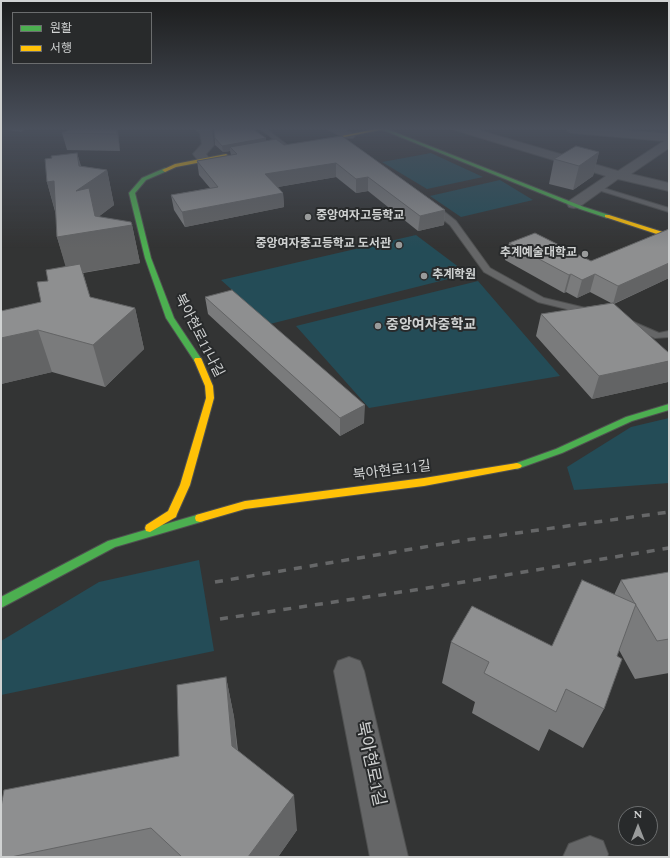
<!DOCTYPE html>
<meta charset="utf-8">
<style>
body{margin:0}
#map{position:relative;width:670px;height:858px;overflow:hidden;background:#333434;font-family:Spectral,"Noto Sans KR",serif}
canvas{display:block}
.frame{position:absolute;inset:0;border:2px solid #d0d2d2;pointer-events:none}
.legend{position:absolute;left:12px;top:12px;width:140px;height:52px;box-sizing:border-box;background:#282a2b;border:1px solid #6b6d6e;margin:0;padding:5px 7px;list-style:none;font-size:12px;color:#d0d2d2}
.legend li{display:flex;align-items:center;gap:8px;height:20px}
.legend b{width:20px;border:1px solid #6b6d6e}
.north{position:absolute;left:618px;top:806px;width:40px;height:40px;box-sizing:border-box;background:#282a2b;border:1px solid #6b6d6e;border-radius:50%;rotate:0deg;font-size:11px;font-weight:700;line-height:16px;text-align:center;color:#d0d2d2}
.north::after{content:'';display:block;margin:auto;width:14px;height:18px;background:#999b9b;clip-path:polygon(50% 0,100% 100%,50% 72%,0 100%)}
</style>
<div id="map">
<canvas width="670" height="858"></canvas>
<div class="frame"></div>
<ul class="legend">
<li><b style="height:5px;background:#4caf50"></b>원활</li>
<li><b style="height:5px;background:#ffc107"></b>서행</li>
</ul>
<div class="north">N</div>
</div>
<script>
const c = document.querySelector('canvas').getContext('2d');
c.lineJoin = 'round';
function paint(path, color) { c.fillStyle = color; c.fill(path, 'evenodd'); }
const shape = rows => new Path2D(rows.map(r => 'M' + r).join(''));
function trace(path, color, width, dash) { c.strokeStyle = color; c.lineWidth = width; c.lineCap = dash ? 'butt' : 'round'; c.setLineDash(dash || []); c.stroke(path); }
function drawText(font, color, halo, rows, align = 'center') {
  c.font = font + ' Spectral,"Noto Sans KR",serif'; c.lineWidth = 4; c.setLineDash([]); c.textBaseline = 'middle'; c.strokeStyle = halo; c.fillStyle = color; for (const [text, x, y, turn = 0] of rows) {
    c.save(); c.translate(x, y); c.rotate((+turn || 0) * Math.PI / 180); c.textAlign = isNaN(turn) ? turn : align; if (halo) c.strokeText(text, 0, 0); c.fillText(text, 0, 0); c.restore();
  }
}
const green = shape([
 [431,153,483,177,427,189,382,162],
 [500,180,533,200,461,217,430,196],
 [416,235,468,274,270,324,221,280],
 [478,281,560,376,369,408,296,326],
 [669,418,669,483,574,490,567,467,631,427],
 [199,560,214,651,1,695,1,641,99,582]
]);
const lane = shape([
 [259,128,265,128,290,147,285,148,259,128],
 [597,186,669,208,669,212,595,189,595,187,597,186],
 [430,205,436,205,456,221,490,268,544,298,594,310,595,312,591,315,538,302,484,272,450,225,430,209,430,205],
 [629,320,659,333,669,331,669,337,655,338,626,325,624,323,626,321,629,320]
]);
const street = shape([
 [195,128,209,128,212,131,214,145,206,154,210,160,208,163,200,163,193,154,202,144,200,133,195,128],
 [327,128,342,128,353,134,355,136,353,138,345,138,329,130,327,128],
 [453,128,471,128,618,171,664,141,573,133,569,132,567,130,569,128,589,128,669,134,669,148,631,174,669,183,669,191,618,179,579,207,574,208,569,207,567,204,569,201,606,176,455,130,453,128],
 [349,657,360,661,364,671,408,857,370,857,334,671,338,661,349,657],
 [590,836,603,841,608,854,607,857,563,857,569,844,590,836]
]);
const fast = shape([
 [384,128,584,207,609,215,610,216,607,218,580,209,383,130,384,128],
 [165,168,167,169,167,171,146,180,135,193,151,258,174,318,202,360,198,362,195,362,166,318,145,258,129,193,142,178,165,168],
 [669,404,669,410,632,421,562,453,517,469,514,468,512,466,514,464,556,449,626,417,669,404],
 [200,514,204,515,205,518,204,521,115,547,1,608,1,597,108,541,200,514]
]);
const slow = shape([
 [381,128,390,128,314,143,312,142,381,128],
 [226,154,229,156,228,157,176,167,165,172,162,170,175,164,226,154],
 [605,215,609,215,669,234,669,238,605,217,605,215],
 [195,358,201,358,202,360,213,386,214,398,190,485,177,514,176,517,150,532,146,531,145,528,146,525,168,511,180,485,206,398,205,386,194,360,195,358],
 [517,463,520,464,522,466,520,468,424,486,245,509,200,522,196,521,195,518,196,515,245,501,424,478,517,463]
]);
const rail = shape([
 [215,582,466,540,669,512],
 [220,619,421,589,669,548]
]);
const wall = shape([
 [1,128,26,128,21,132,1,129],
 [214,130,284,145,342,136,445,210,444,225,418,231,368,191,356,193,336,177,278,187,283,193,284,207,185,227,174,210,171,195,210,188,199,175,197,161,231,155,230,151,223,152,215,145],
 [118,132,120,151,67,150,62,133],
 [599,152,593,176,573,190,549,184,554,159],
 [77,153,81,166,107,170,114,205,98,217,132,225,140,263,83,273,90,297,135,308,144,349,105,387,52,372,1,384,1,311,41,302,48,281,66,266,57,237,56,215,47,182,52,158],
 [669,229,669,278,614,304,668,382,592,399,536,336,541,314,611,303,590,292,577,298,566,292,564,293,505,260,509,243,591,261],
 [205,297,364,423,340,436,208,314],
 [669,572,669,673,635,679,619,650,617,656,604,709,583,748,549,729,539,751,472,713,475,702,442,683,451,642,552,646,614,595,621,580],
 [226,677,234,717,238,751,297,830,278,857,1,857,179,756]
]);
const shadedWall = shape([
 [20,128,26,128,21,132],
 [116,128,117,128,118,132,120,151],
 [266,138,266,145,230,147,230,151,223,152,222,146],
 [599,152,593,176,573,190,579,166],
 [77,153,85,185,107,170,114,205,97,218,132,225,140,263,68,275,57,237,76,191,79,166],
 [336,163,336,177,266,189,265,174],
 [368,177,368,191,356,193,356,179],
 [54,181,57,217,47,182],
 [283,193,284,207,185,227,182,212],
 [445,210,444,225,418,231,420,216],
 [669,263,669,278,613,304,618,286],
 [571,274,566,292,564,293,569,275],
 [595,274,590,292,577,298,582,280],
 [135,308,144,349,105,387,93,345],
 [38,330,52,372,1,384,1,338],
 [669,361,669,379,668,382,592,399,599,376],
 [365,405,364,423,340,436,340,418],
 [226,677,234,717,240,784,232,746],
 [294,795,297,830,278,857,248,857]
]);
const building = shape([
 [74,128,116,128,117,134,62,133,74,128],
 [224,128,251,128,266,138,222,146,215,138,214,130,224,128],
 [342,136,445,210,420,216,368,177,356,179,336,163,265,174,283,193,182,212,171,195,218,187,197,161,237,154,230,147,276,139,284,145,342,136],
 [576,146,599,152,579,166,554,159,576,146],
 [77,153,79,166,107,170,76,191,89,188,95,216,131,222,132,225,57,237,54,181,47,182,45,159,52,158,51,156,77,153],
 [669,229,669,263,618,286,595,274,582,280,571,274,569,275,509,243,535,233,591,261,669,229],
 [80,264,90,297,135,308,93,345,38,330,1,338,1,311,41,302,37,282,48,281,46,270,80,264],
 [232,290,365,405,340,418,205,297,232,290],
 [613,303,669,353,669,361,599,376,541,314,613,303],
 [669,572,669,639,657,641,621,580,669,572],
 [582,580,636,604,617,656,622,659,604,709,566,689,556,712,484,673,489,662,451,642,472,606,552,646,582,580],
 [226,677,232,746,294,795,248,857,182,857,151,828,11,857,1,857,1,807,4,790,179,756,177,685,226,677]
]);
const markers = [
 [308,217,4,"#999b9b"],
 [399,245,4,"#999b9b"],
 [585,254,4,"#999b9b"],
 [424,276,4,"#999b9b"],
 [378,326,4,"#999b9b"]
];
const farPoinames = [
 ["중앙여자고등학교",316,217],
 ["중앙여자중고등학교 도서관",391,245,"right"],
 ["추계예술대학교",577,254,"right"],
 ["추계학원",432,276]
];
const poiNames = [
 ["중앙여자중학교",386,326]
];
const streetNames = [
 ["북아현로11나길",198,336,63],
 ["북아현로11길",392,472,-7]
];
const nearStreetnames = [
 ["북아현로1길",369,764,78]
];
paint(green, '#244c57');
trace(lane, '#4f5050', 2);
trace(street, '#4f5050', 2);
trace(fast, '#4f5050', 2);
trace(slow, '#4f5050', 2);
paint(lane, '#656667');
paint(street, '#656667');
paint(fast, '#4caf50');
paint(slow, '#ffc107');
trace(rail, '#666768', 3.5, [8, 8]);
paint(wall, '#7a7b7c');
paint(shadedWall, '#636465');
paint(building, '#8e8f90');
trace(building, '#636465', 1);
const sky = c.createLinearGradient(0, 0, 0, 248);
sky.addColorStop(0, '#1c1d1d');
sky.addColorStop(0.52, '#4a505c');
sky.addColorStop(1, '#4a505c00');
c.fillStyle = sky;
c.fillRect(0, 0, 670, 248);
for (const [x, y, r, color] of markers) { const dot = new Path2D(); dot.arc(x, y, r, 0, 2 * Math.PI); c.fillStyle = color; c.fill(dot); trace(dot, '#282a2b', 1.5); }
drawText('bold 12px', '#d0d2d2', '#282a2b', farPoinames, 'left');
drawText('bold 14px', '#d0d2d2', '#282a2b', poiNames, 'left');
drawText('14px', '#d0d2d2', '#282a2b', streetNames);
drawText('17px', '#d0d2d2', '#282a2b', nearStreetnames);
</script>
